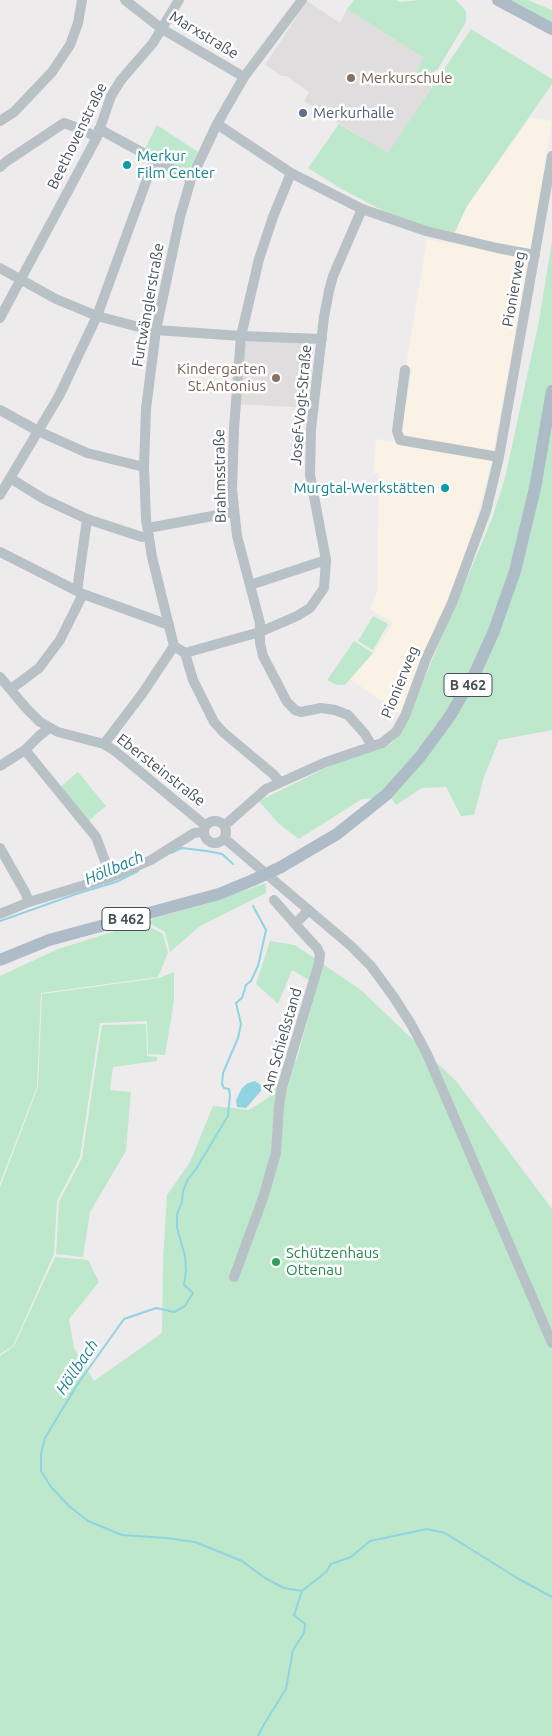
<!DOCTYPE html>
<meta charset="utf-8">
<style>
body{margin:0}
canvas{display:block;background:#eeebec}
</style>
<canvas width="552" height="1736"></canvas>
<script>
const c = document.querySelector('canvas').getContext('2d');
c.lineJoin = 'round';
function paint(path, color) { c.fillStyle = color; c.fill(path, 'evenodd'); }
const shape = rows => new Path2D(rows.map(r => 'M' + r).join(''));
function trace(path, color, width, dash) { c.strokeStyle = color; c.lineWidth = width; c.lineCap = dash ? 'butt' : 'round'; c.setLineDash(dash || []); c.stroke(path); }
function drawText(font, color, halo, rows, align = 'center') {
  c.font = font + ' Ubuntu,sans-serif'; c.lineWidth = 5; c.setLineDash([]); c.textBaseline = 'middle'; c.strokeStyle = halo; c.fillStyle = color; for (const [text, x, y, turn = 0] of rows) {
    c.save(); c.translate(x, y); c.rotate((+turn || 0) * Math.PI / 180); c.textAlign = isNaN(turn) ? turn : align; if (halo) c.strokeText(text, 0, 0); c.fillText(text, 0, 0); c.restore();
  }
}
const commercial = shape([
 [530,118,552,121,522,301,490,468,475,527,462,567,423,654,401,715,350,679,373,653,393,623,370,609,377,593,379,473,373,473,376,439,399,443,412,368,406,366,427,239,453,244,454,234,467,206]
]);
const education = shape([
 [307,1,340,23,347,9,424,58,412,79,420,80,432,87,388,154,304,101,309,92,286,76,282,76,265,65],
 [248,341,310,342,314,346,308,408,238,404,244,344]
]);
const green = shape([
 [354,0,396,0,400,2,420,0,456,0,466,11,466,22,438,69,427,77,420,80,412,79,424,58,347,9],
 [509,0,528,0,552,10,552,23],
 [471,29,552,79,552,84,467,206,454,234,406,223,340,188,308,168,339,124,388,153],
 [157,125,198,152,188,172,145,149],
 [552,241,552,730,499,740,484,777,474,815,461,816,446,787,422,788,396,805,390,797,362,799,299,839,279,824,259,801,344,759,391,744,403,729,492,519,505,478,539,321],
 [373,616,388,624,373,650,358,641],
 [354,641,373,653,345,685,337,685,327,680],
 [78,772,106,806,87,822,59,788],
 [266,883,266,893,200,926,170,952,165,932,149,923,154,918,202,905],
 [141,923,163,934,168,953,158,977,41,993,37,1087,0,1183,0,976,58,949],
 [270,941,295,945,361,990,456,1081,552,1209,552,1736,0,1736,0,1356,14,1346,55,1257,88,1260,99,1282,69,1319,74,1348,94,1381,162,1333,163,1261,167,1195,190,1162,213,1106,249,1110,268,1098,297,1059,317,985,292,970,278,1004,256,984],
 [174,972,174,1001,165,1055,148,1054,147,1021,100,1023,80,1157,57,1201,54,1254,13,1346,0,1354,0,1187,38,1087,42,994,159,978],
 [146,1024,147,1056,157,1057,157,1061,113,1067,110,1090,131,1092,126,1151,90,1212,83,1257,56,1254,59,1202,82,1158,102,1025]
]);
const water = shape([
 [255,1081,261,1085,261,1091,246,1108,237,1107,236,1100,242,1088,248,1083]
]);
const stream = shape([
 [171,853,182,848,207,851,222,854,233,864],
 [253,906,266,930,258,966,251,981,246,985,242,998,236,1003,241,1024,238,1038,223,1073,222,1084,224,1088,229,1089,230,1095,228,1116,196,1169,188,1179,183,1191,182,1202,177,1214,177,1228,185,1256,186,1270,184,1285,193,1293,185,1306,174,1312,156,1308,124,1319,77,1385,45,1438,41,1454,41,1471,51,1487,69,1506,88,1521,122,1535,166,1538,195,1542,242,1561,265,1578,284,1588,302,1591,294,1615,305,1624,304,1633,293,1650,286,1689,263,1726,258,1736],
 [0,921,76,894,116,882,138,871],
 [302,1591,326,1572,331,1564,351,1557,370,1541,427,1529,445,1533,517,1578,552,1597]
]);
const minor = shape([
 [125,0,162,29,244,77],
 [0,121,14,112,52,72,70,45,78,23,82,0],
 [217,124,291,173,362,209,426,231,497,248,535,255],
 [99,129,191,179],
 [0,167,7,161,64,123,78,128,97,137],
 [291,173,273,217,259,259,241,336,234,429,232,489,237,536,260,623,260,643,263,656,287,702,295,710,301,712,321,708,335,710,348,715,365,734,372,746],
 [0,268,56,299,97,316,135,326,156,330,241,336,322,339],
 [0,318,97,137,111,96,121,80,153,43,179,0],
 [405,370,397,431,400,440,499,457],
 [0,410,38,431,87,453,144,467],
 [10,478,44,499,87,519,142,537,149,536],
 [0,495,59,396,97,316,154,160],
 [148,528,234,512],
 [0,552,83,594,169,625],
 [250,585,326,560],
 [77,591,87,519],
 [174,646,152,557,146,519,144,467,146,409,156,330,180,217,191,179,217,124,244,77,302,0],
 [185,653,193,680,214,722,224,733,273,774,280,782],
 [0,677,26,708,40,722,58,732,104,744,115,751,206,826],
 [11,689,39,668,60,640,83,594],
 [104,744,142,694,174,646,185,653,260,632,297,616,310,608,324,588,326,560,310,475,311,429,324,317,329,291,333,276,362,209],
 [25,750,96,837,111,877],
 [0,766,25,750,39,736,49,728],
 '204 832a11 11 0 1 1 22 0a11 11 0 1 1-22 0Z',
 [224,826,266,789,326,762,382,743,396,732,405,716,426,659,452,603,486,511,499,457,552,156],
 [224,838,351,946,371,966,393,996,411,1024,427,1054,552,1343],
 [0,848,25,892,29,902],
 [274,900,295,924],
 [0,914,29,902,111,877,151,860,194,833,204,832],
 [234,1277,263,1198,276,1153,279,1106,282,1087,319,963,320,954,317,948,295,924,309,910]
]);
const major = shape([
 [498,0,552,29],
 [281,867,337,834,386,795,420,757,450,716,475,673,494,631,515,571,535,488,552,391],
 [0,960,49,940,219,894,253,880]
]);
const majorBridge = shape([
 [253,880,281,867]
]);
const markers = [
 [351,78,5,"#8d6e63"],
 [303,113,5,"#5c6f8a"],
 [127,165,5,"#0f9aa8"],
 [276,378,5,"#8d6e63"],
 [445,488,5,"#0f9aa8"],
 [276,1262,5,"#2e9e5b"]
];
const shields = [
 [468,685,48],
 [126,919,48]
];
const shieldNames = [
 ["B 462",468,685],
 ["B 462",126,919]
];
const streetNames = [
 ["Marxstraße",204,35,31],
 ["Beethovenstraße",77,136,-64],
 ["Pionierweg",514,289,-80],
 ["Furtwänglerstraße",148,305,-80],
 ["Josef-Vogt-Straße",301,405,-85],
 ["Brahmsstraße",220,476,-91],
 ["Pionierweg",400,682,-68],
 ["Ebersteinstraße",161,770,38],
 ["Am Schießstand",282,1040,-74]
];
const educationNames = [
 ["Merkurschule",361,78],
 ["Kindergarten",266,369,"right"],
 ["St.Antonius",266,386,"right"]
];
const serviceNames = [
 ["Merkurhalle",313,113]
];
const cultureNames = [
 ["Merkur",137,156],
 ["Film Center",137,173],
 ["Murgtal-Werkstätten",435,488,"right"]
];
const leisureNames = [
 ["Schützenhaus",286,1253],
 ["Ottenau",286,1270]
];
const waterNames = [
 ["Höllbach",114,868,-23],
 ["Höllbach",77,1367,-56]
];
paint(commercial, '#f9f2e5');
paint(education, '#dfdddd');
paint(green, '#bde8cc');
paint(water, '#8fd4e0');
trace(stream, '#8fd4e0', 2);
trace(minor, '#b8c1c6', 10);
trace(major, '#aebcc8', 12);
trace(majorBridge, '#aebcc8', 12);
for (const [x, y, r, color] of markers) { const dot = new Path2D(); dot.arc(x, y, r, 0, 2 * Math.PI); c.fillStyle = color; c.fill(dot); trace(dot, '#fff', 2); }
for (const [x, y, w] of shields) { const box = new Path2D(); box.roundRect(x - w / 2, y - 11.5, w, 23, 4); c.fillStyle = '#fff'; c.fill(box); trace(box, '#465056', 1); }
drawText('bold 14px', '#465056', null, shieldNames);
drawText('15px', '#465056', '#fff', streetNames);
drawText('15px', '#785e54', '#fff', educationNames, 'left');
drawText('15px', '#4e5e75', '#fff', serviceNames, 'left');
drawText('15px', '#0d838f', '#fff', cultureNames, 'left');
drawText('15px', '#27864d', '#fff', leisureNames, 'left');
drawText('italic 16px', '#1b8194', '#fff', waterNames);
</script>
